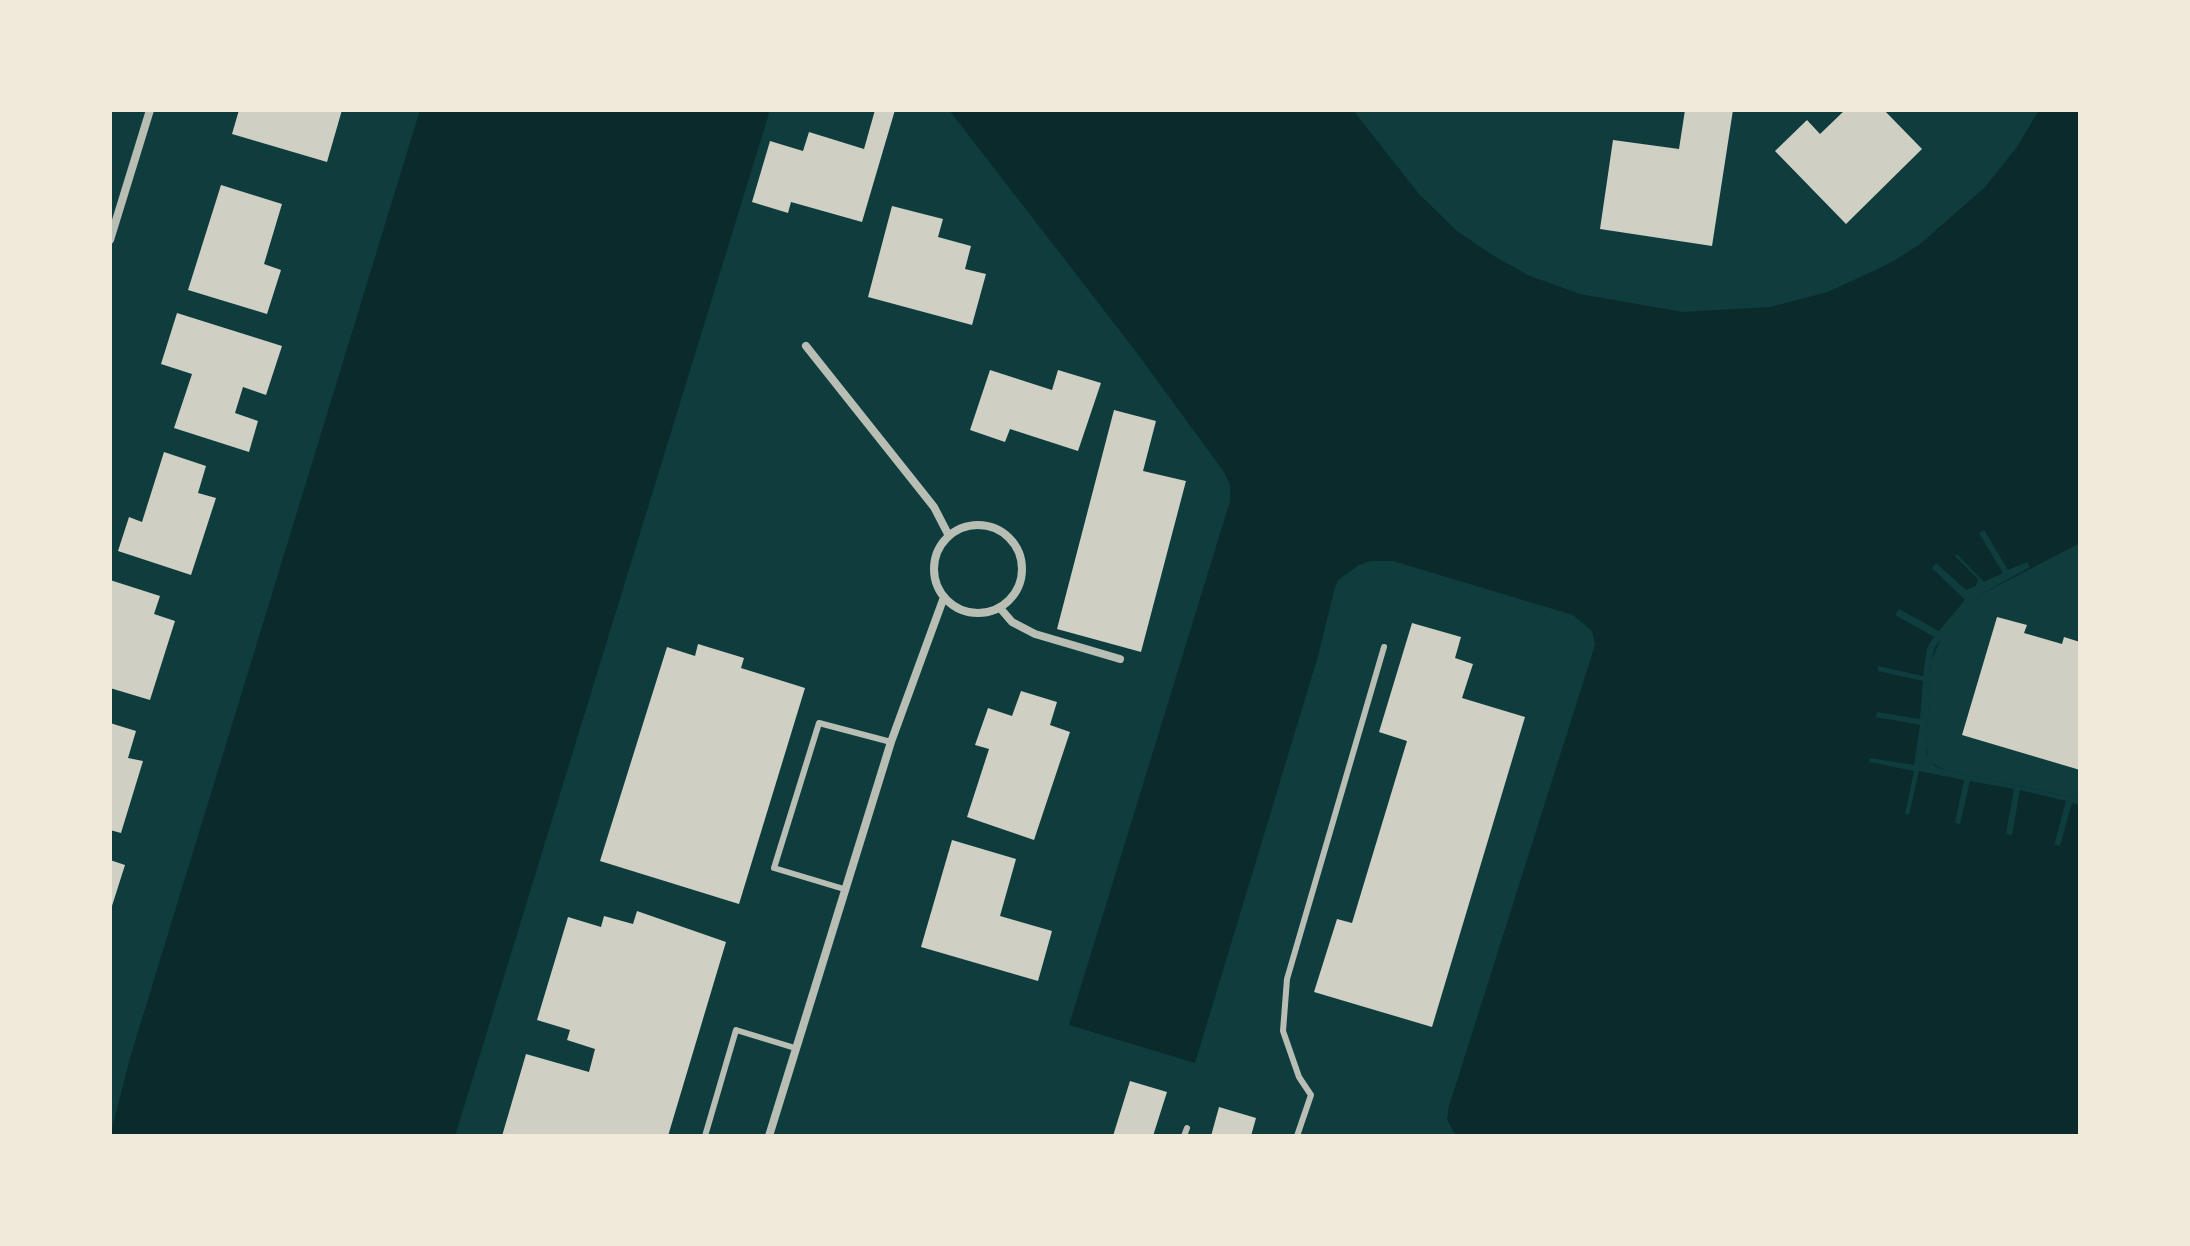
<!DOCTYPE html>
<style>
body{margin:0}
#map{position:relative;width:2190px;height:1246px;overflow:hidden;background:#0f3d3e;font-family:Inter,sans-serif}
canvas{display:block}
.frame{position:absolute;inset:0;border:112px solid #f1e9da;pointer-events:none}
</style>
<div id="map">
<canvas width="2190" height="1246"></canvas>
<div class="frame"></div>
</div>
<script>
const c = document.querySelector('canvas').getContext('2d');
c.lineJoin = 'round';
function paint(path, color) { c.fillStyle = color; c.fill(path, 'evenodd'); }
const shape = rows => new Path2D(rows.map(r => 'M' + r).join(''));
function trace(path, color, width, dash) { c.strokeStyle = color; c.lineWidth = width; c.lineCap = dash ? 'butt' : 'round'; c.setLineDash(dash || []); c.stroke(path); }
const water = shape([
 [420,110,770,110,455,1136,110,1136,130,1058],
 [949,110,1353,110,1419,194,1457,231,1494,256,1530,276,1580,294,1683,312,1770,307,1828,292,1888,264,1919,245,1985,187,2017,147,2039,110,2080,110,2080,543,1978,596,1942,637,1931,661,1926,747,1929,761,1944,770,2080,799,2080,1136,1461,1136,1454,1133,1447,1119,1449,1106,1595,645,1592,631,1573,615,1393,561,1371,561,1359,565,1338,580,1334,591,1318,656,1195,1063,1069,1025,1230,501,1230,485,1224,472,1134,349]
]);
const pier = shape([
 [1984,530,2008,570,2027,562,2030,567,1978,596,1935,647,1931,661,1926,753,1935,766,1944,770,2080,799,2080,805,2072,803,2060,846,2054,845,2066,801,2020,790,2012,835,2006,834,2014,789,1970,781,1960,824,1955,823,1964,780,1919,771,1909,815,1905,814,1914,771,1869,762,1870,758,1914,765,1920,725,1876,717,1877,712,1920,719,1923,681,1878,671,1878,666,1923,676,1927,648,1934,637,1895,615,1899,609,1939,631,1965,600,1932,568,1936,563,1966,590,1976,586,1978,579,1955,556,1957,554,1984,582,2003,573,1979,533]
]);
const building = shape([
 [239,110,342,110,327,162,232,134],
 [875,110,895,110,862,222,791,202,788,213,752,202,770,141,803,151,809,132,864,149],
 [1685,110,1733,110,1712,246,1600,229,1613,140,1679,149],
 [1845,110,1884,110,1922,149,1846,224,1775,151,1807,120,1820,134],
 [221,185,282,204,264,264,281,270,267,314,188,290],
 [892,206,943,219,938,237,971,246,965,269,986,274,972,325,868,297],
 [177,313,282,346,266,395,243,387,235,413,258,421,249,452,174,428,192,374,161,364],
 [990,370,1052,390,1058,370,1101,383,1078,451,1010,429,1005,442,970,430],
 [1114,410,1156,421,1143,471,1186,481,1141,652,1057,629],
 [164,452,206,466,198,493,216,498,191,575,118,551,129,517,142,522],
 [110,580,160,596,154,614,175,621,150,700,110,688],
 [1997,617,2027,625,2024,633,2062,644,2064,637,2080,642,2080,770,1962,735],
 [1412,623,1461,637,1455,658,1473,664,1462,698,1525,717,1432,1027,1314,992,1337,919,1352,923,1407,741,1379,732],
 [698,644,744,658,741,668,805,688,739,904,600,861,667,647,695,656],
 [1021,691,1057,702,1050,725,1070,732,1034,840,967,817,989,749,975,745,988,708,1012,716],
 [110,723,136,731,128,758,143,761,121,833,110,830],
 [952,840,1016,859,1000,916,1052,931,1038,981,921,947],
 [110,860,125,865,111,909,110,909],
 [637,911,726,942,668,1136,502,1136,526,1054,589,1072,595,1049,567,1040,570,1030,537,1020,568,917,601,927,604,916,633,924],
 [1130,1081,1167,1092,1153,1136,1113,1136],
 [1219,1107,1256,1118,1251,1136,1211,1136]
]);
const service = shape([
 [844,889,774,868,819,723,891,742],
 [705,1136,736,1030,795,1048],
 [1184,1136,1187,1128],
 [1297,1136,1311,1095,1299,1077,1283,1031,1287,979,1384,647]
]);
const minor = shape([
 [110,240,150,110],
 [806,346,934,507,949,536],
 '934 569a44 44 0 1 1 88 0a44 44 0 1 1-88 0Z',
 [1000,608,1012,622,1035,634,1120,659],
 [769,1136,891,742,944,597]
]);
paint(water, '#0a2a2b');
paint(pier, '#0f3d3e');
paint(building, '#cfcfc3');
trace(service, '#b8beb3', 6);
trace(minor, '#b8beb3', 8);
</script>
